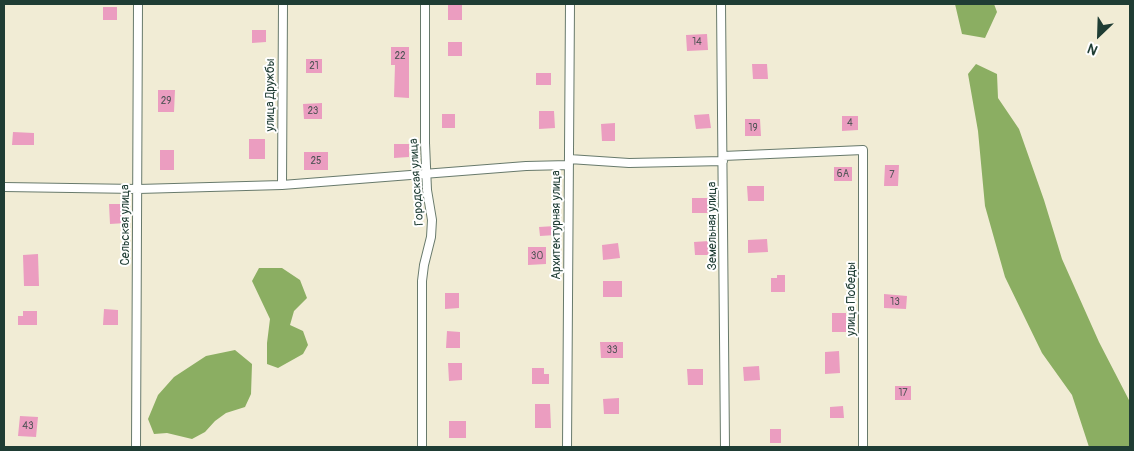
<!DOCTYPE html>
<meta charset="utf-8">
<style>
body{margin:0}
#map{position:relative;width:1134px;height:451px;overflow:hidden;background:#f1ecd5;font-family:Pangolin,sans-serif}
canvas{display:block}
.frame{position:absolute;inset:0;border:5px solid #1f3d34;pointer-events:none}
.north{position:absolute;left:1074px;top:10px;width:50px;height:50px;-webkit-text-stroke:4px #fff;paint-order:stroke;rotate:204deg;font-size:14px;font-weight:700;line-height:20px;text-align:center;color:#1f3d34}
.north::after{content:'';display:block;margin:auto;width:18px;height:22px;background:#1f3d34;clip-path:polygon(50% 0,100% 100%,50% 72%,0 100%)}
</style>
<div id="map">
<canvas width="1134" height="451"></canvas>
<div class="frame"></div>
<div class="north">N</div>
</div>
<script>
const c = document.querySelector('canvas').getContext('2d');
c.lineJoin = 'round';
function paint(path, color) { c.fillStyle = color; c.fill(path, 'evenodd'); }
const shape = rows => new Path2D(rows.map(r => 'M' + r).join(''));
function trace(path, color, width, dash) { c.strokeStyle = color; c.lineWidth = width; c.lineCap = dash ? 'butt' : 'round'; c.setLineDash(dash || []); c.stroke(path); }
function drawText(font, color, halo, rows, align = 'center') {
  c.font = font + ' Pangolin,sans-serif'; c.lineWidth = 4; c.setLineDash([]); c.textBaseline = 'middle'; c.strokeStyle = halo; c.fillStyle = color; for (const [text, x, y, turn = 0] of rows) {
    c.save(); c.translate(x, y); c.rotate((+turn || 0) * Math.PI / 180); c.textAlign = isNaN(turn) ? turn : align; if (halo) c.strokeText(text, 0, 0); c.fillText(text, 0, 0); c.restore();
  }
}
const forest = shape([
 [955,4,994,4,997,12,985,38,962,34],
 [976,64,997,74,998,98,1019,129,1044,200,1062,259,1099,342,1130,402,1130,447,1089,447,1072,395,1042,353,1005,277,985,206,978,131,968,74],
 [259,268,282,268,300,280,307,298,294,311,290,325,303,331,308,345,303,354,278,368,267,364,267,343,270,319,252,281],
 [235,350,252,364,251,394,245,407,226,413,215,421,205,432,192,439,167,433,154,434,148,419,158,395,174,377,206,356]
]);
const building = shape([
 [448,4,462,4,462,20,448,20],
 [103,7,117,7,117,20,103,20],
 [252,30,266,30,266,42,252,43],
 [707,34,708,50,687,51,686,35],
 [448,42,462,42,462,56,448,56],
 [391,47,409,47,409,98,394,97,395,65,391,65],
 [306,59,322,59,322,73,306,73],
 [752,64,767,64,768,79,753,79],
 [536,73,551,73,551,85,536,85],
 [158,90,175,90,174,112,158,112],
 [322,103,322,119,304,119,303,104],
 [539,111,554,111,555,128,539,129],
 [442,114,455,114,455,128,442,128],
 [709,114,711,128,696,129,694,115],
 [842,116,858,116,858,130,842,131],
 [745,119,760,119,761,136,745,136],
 [615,123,615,141,602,141,601,124],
 [13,132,34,133,34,145,12,145],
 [249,139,265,139,265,159,249,159],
 [394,144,409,144,409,157,394,158],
 [160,150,174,150,174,170,160,170],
 [304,152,328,152,328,170,304,170],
 [885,165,899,165,898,186,884,186],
 [834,167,852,167,852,181,834,181],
 [747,186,764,186,764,201,748,201],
 [692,198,709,198,710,213,692,213],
 [109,204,125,204,126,223,110,224],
 [555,226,556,235,540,236,539,227],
 [767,239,768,252,748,253,748,240],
 [709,241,709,255,695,255,694,242],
 [618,243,620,258,603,260,602,245],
 [528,247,546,247,546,264,528,265],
 [38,254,39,286,24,286,23,255],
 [777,275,785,275,785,292,771,292,771,278,777,278],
 [603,281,622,281,622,297,603,297],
 [445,293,459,293,459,308,445,309],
 [884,294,907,296,906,309,884,308],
 [104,309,118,310,118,325,103,325],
 [23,311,37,311,37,325,18,325,18,316,23,316],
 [832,313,846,313,846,332,832,332],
 [447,331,460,332,460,348,446,348],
 [600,342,623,342,623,358,601,358],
 [839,351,840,373,825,374,825,352],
 [448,363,462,363,462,380,449,381],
 [759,366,760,380,744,381,743,367],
 [532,368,544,368,544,374,549,374,549,384,532,384],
 [687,369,703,369,703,385,688,385],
 [895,386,911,386,911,400,895,400],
 [619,398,619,414,604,414,603,399],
 [535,404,550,404,551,428,535,428],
 [843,406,844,418,830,418,830,407],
 [20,416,38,417,36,437,18,436],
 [449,421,466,421,466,438,449,438],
 [770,429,781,429,781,443,770,443]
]);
const minor = shape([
 [721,4,725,447],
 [723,156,863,150,863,447],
 [569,159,629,163,723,161],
 [282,185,283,4],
 [4,187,138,189,282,185,526,166,569,165],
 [136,447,138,4],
 [422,447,422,281,424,265,431,237,432,220,427,190,425,143,425,4],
 [567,447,570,4]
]);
const numberNames = [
 ["14",697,42],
 ["22",400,56],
 ["21",314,66],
 ["29",166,101],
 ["23",313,111],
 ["4",850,123],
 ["19",753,128],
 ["25",316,161],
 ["6А",843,174],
 ["7",892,175],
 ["30",537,256],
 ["13",895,302],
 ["33",612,350],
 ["17",903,393],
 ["43",28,426]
];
const streetNames = [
 ["улица Дружбы",271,95,-90],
 ["Городская улица",417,182,-94],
 ["Сельская улица",126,225,-90],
 ["Архитектурная улица",557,225,-90],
 ["Земельная улица",713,226,-90],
 ["улица Победы",852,299,-90]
];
paint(forest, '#8bae62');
paint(building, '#eb9dc0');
trace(minor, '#687a6c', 10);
trace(minor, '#fff', 8);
drawText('10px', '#525557', null, numberNames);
drawText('12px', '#1f3d34', '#fff', streetNames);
</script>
